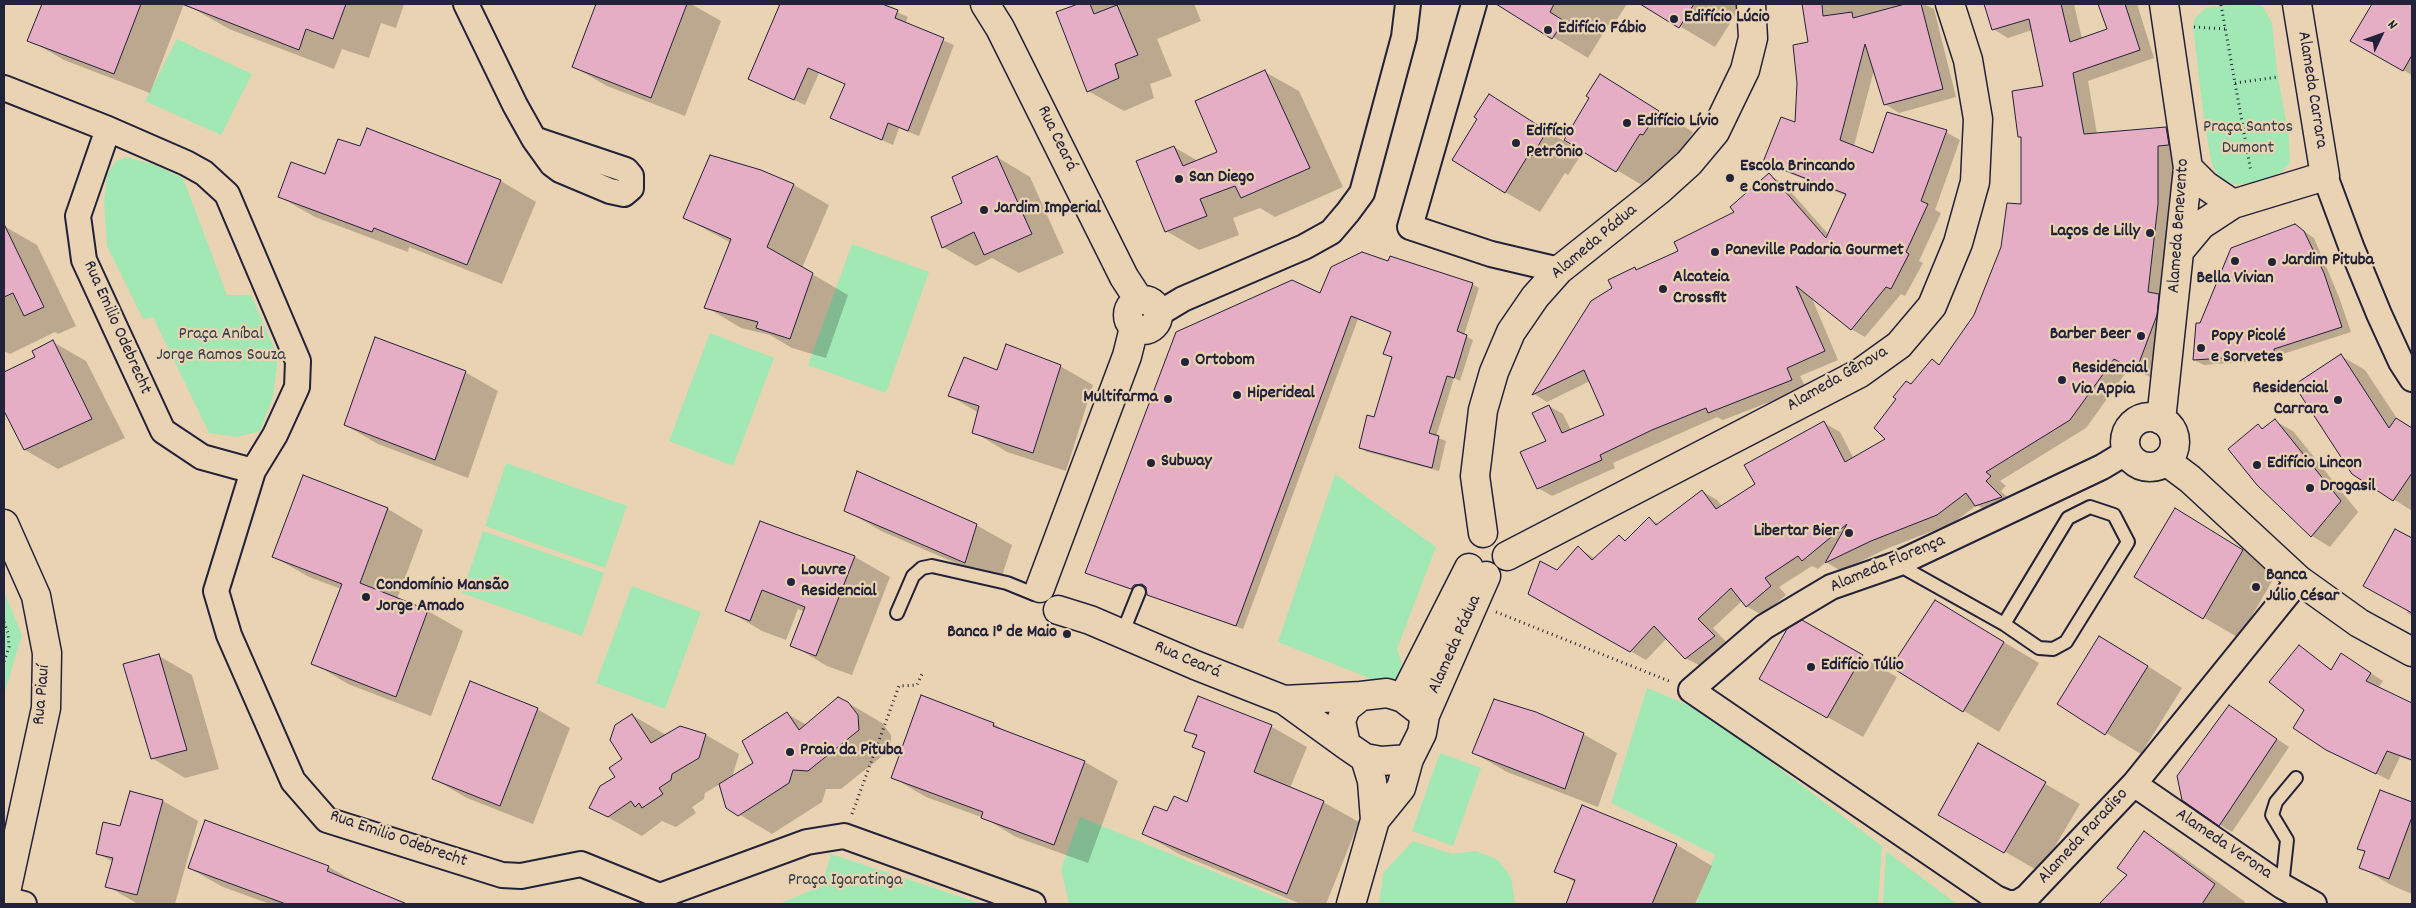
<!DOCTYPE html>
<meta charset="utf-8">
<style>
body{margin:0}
#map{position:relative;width:2416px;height:908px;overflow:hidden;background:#ead3b2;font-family:Dekko,sans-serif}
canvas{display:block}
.frame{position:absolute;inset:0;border:5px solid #22223b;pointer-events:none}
.north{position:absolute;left:2356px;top:10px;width:50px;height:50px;-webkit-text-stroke:4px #ead3b2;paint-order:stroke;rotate:48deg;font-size:14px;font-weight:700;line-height:20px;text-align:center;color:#22223b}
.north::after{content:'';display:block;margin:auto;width:18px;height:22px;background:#22223b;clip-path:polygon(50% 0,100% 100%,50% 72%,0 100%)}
</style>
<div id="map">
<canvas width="2416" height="908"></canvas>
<div class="frame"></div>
<div class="north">N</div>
</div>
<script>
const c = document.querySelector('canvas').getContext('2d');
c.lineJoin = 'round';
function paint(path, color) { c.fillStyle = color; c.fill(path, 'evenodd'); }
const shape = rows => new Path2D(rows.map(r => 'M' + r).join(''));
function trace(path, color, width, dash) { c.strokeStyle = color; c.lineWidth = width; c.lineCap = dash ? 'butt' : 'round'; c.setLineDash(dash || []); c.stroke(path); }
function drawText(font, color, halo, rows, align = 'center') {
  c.font = font + ' Dekko,sans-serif'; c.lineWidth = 4.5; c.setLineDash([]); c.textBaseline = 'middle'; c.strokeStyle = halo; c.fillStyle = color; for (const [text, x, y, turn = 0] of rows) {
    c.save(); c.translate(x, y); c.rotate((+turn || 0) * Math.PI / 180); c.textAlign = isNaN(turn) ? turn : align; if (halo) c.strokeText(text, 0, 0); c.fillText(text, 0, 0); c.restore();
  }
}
const green = shape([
 [2237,4,2256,4,2263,7,2272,23,2277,71,2289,138,2290,162,2283,171,2266,180,2237,185,2223,180,2215,171,2211,160,2204,120,2193,27,2195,18,2206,8],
 [177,39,252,74,221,135,145,101],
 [127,157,155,165,183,178,227,295,251,295,278,357,273,397,260,431,237,437,209,433,153,317,143,319,107,246,104,203,107,174,116,161],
 [852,244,929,272,886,393,808,365],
 [710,333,774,358,733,466,669,441],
 [506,463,627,506,605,568,485,526],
 [1335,474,1436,547,1397,649,1402,664,1401,677,1389,686,1278,642],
 [483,531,604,573,582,636,462,593],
 [632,586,701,612,665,709,596,683],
 [4,592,22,635,4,695],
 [1647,688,1705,712,1882,846,1878,904,1696,904,1715,855,1611,803],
 [1440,753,1481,768,1453,846,1412,831],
 [1080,817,1293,904,1069,904,1061,869],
 [1413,841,1452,854,1476,851,1498,860,1511,877,1515,904,1379,904,1383,873],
 [1886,851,1953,901,1958,904,1883,904],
 [831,853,831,854,982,904,779,904,822,886]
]);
const shadow = shape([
 [44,4,184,4,150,93,64,60,29,40],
 [196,4,404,4,396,28,381,23,369,58,342,49,334,69,229,29,194,9],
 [597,4,691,4,721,21,685,116,607,86,574,67],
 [781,4,854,4,863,7,864,4,879,4,908,17,905,24,954,45,919,136,899,128,893,145,832,118,846,85,819,73,805,105,749,79],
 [1083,4,1194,4,1201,21,1157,39,1172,76,1150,84,1154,98,1124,111,1088,91,1058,13],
 [1503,4,1627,4,1616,21,1612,19,1588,58,1502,6],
 [1642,4,1746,4,1739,9,1715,47],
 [1802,4,1924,4,1934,9,1956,97,1899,113,1885,104,1874,70,1854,146,1874,154,1946,132,1960,140,1935,210,1941,213,1919,261,1923,263,1905,296,1901,294,1865,337,1851,329,1811,296,1838,360,1800,376,1806,388,1723,420,1717,417,1613,463,1615,468,1552,496,1538,488,1548,442,1549,406,1563,414,1571,430,1606,415,1590,381,1547,402,1534,394,1614,289,1635,268,1638,270,1680,251,1736,213,1769,175,1783,183,1829,235,1847,196,1779,169,1765,161,1796,124,1809,44],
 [1986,4,2074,4,2082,39,2109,30,2099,4,2137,4,2154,58,2088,81,2097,134,2166,128,2181,137,2173,154,2172,324,2152,378,2130,367,2086,428,2000,481,2006,486,2001,491,2016,506,1991,514,1977,505,1953,523,1886,549,1841,571,1826,562,1818,569,1812,566,1779,587,1786,595,1762,615,1746,606,1742,601,1713,628,1729,645,1701,666,1685,658,1667,638,1646,660,1530,594,1557,572,1578,548,1596,559,1619,537,1626,541,1649,519,1659,524,1702,491,1717,500,1722,506,1757,484,1824,423,1840,432,1854,459,1887,439,1911,385,1932,360,1940,365,1975,316,2022,205,2022,138,2019,136,2045,87,2032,30,2008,38,1993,29],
 [2374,4,2412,4,2412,75,2352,41],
 [1265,72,1299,91,1343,187,1275,217,1260,208,1233,218,1239,235,1199,250,1166,231,1174,147,1198,161,1219,153],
 [1600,75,1693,132,1679,155,1676,153,1652,191,1568,141,1567,143,1582,153,1568,175,1565,173,1540,212,1505,192,1479,118,1489,96,1564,141,1590,98],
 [367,130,501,181,536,202,502,284,409,247,408,252,315,217,280,197,325,176,360,148],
 [711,156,794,185,829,205,802,268,848,295,826,358,792,348,770,335,741,328,706,307,731,243,685,218],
 [997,157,1030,177,1064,253,1019,273,992,258,976,266,943,247,964,204],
 [2295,225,2314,238,2339,297,2351,332,2283,354,2283,359,2204,365,2194,360,2201,324],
 [4,226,37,245,76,326,58,334,55,332,10,354,4,351],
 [1389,263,1472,284,1479,288,1464,335,1473,340,1460,381,1454,378,1436,437,1446,441,1439,471,1367,452,1360,448,1374,419,1393,358,1385,353,1392,332,1358,319,1243,629,1155,598,1148,594,1147,588,1141,589,1138,592,1086,573,1321,294],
 [53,342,86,361,125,438,58,469,25,450,4,408,4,374,37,357],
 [2341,356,2365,370,2398,420,2412,428,2412,511,2353,473],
 [1060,366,1093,385,1066,471,1007,452,974,432,979,413,950,396,998,372],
 [465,372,498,391,468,478,378,444,345,425],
 [2275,421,2293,431,2358,512,2330,547,2312,536,2258,426,2264,429],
 [304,477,388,509,423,530,397,599,428,611,463,631,431,716,348,684,313,663,341,589,309,577,274,557],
 [846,510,976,525,1012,545,1000,582,881,531],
 [761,523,855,557,890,577,852,675,827,666,792,645,805,612,798,609,786,640,762,631,727,610],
 [2210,530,2278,571,2239,638,2203,617],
 [2395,530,2412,540,2412,616,2407,613,2408,610],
 [1802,622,1897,677,1863,737,1760,679],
 [1970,622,2039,663,1999,732,1892,667],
 [2299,646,2332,670,2354,662,2383,681,2378,688,2412,704,2412,761,2400,757,2389,780,2340,756,2306,710],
 [159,656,192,675,219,769,185,778,152,758],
 [2135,658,2182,688,2141,754,2106,733],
 [1199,697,1272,727,1307,747,1290,788,1323,802,1359,822,1326,904,1301,904,1179,854,1144,834,1168,813,1188,804,1206,754,1193,746,1197,737,1186,730],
 [848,703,882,723,891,735,891,749,841,789,826,789,822,802,772,834,727,807,720,784,705,793,704,799,692,807,696,813,676,827,662,821,642,836,591,808,617,777,624,760,632,715,666,735,680,727,706,735,739,754,732,778,755,763,787,714,807,725],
 [2229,707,2289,747,2232,832,2220,825],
 [537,709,570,728,533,824,467,798,434,779],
 [994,724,1014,736,1085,762,1118,781,1088,863,1016,837,984,818,926,797,892,777],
 [1583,734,1617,753,1598,807,1507,772,1474,753],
 [1978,745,2080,804,2040,872,1940,814],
 [2381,792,2412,803,2412,894,2393,886,2360,867,2366,852,2359,848],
 [163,801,198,821,175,904,138,904,107,886,113,862,97,853,121,828],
 [206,822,329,867,362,886,408,904,270,904,223,887,189,868],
 [2144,833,2175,851,2245,902,2244,904,2101,904,2129,875],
 [1677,845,1712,866,1695,904,1567,904,1576,883,1556,871]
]);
const building = shape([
 [42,4,141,4,114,74,27,41,42,4],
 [182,4,346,4,333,39,306,29,299,50,182,4],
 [596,4,687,4,651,98,572,67,596,4],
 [780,4,882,4,898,10,895,18,944,38,908,131,888,123,882,140,830,118,845,84,808,68,794,100,748,79,780,4],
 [1078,4,1090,4,1094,14,1117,5,1138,55,1115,64,1119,78,1087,92,1056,12,1078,4],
 [1496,4,1554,4,1550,12,1564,21,1552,39,1496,4],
 [1640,4,1694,4,1679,28,1640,4],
 [1802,4,1822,4,1823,16,1852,12,1853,18,1905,4,1921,4,1943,89,1884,105,1865,44,1840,140,1873,153,1887,112,1947,130,1921,201,1928,204,1906,252,1909,254,1891,289,1886,287,1851,330,1796,286,1825,351,1787,368,1792,380,1708,413,1706,408,1652,430,1600,455,1602,460,1537,489,1520,452,1546,441,1532,413,1549,405,1562,433,1604,415,1584,370,1532,395,1591,301,1612,288,1608,280,1635,267,1636,270,1678,251,1674,242,1734,212,1730,207,1769,173,1826,238,1846,194,1763,162,1781,117,1795,122,1797,83,1793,45,1808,42,1802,4],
 [1984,4,2061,4,2070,42,2107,29,2098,4,2125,4,2140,50,2073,73,2084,134,2166,127,2169,145,2158,146,2158,204,2148,292,2159,294,2157,315,2136,371,2114,359,2070,420,1986,472,1991,476,1986,481,2002,497,1975,506,1966,493,1937,515,1871,541,1825,563,1847,524,1802,561,1798,556,1765,578,1771,586,1746,607,1731,588,1698,619,1715,636,1685,659,1654,626,1630,652,1528,594,1540,561,1557,570,1578,546,1592,560,1619,535,1625,541,1649,517,1656,525,1702,490,1716,509,1755,484,1744,465,1824,421,1845,462,1885,439,1874,428,1896,399,1893,397,1906,381,1911,384,1932,359,1939,365,1974,315,2001,247,2007,203,2021,204,2021,137,2018,137,2012,91,2043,86,2029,19,1992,30,1984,4],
 [2372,4,2412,4,2412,55,2403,71,2350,41,2372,4],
 [1265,70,1310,168,1241,198,1235,186,1200,199,1207,216,1165,232,1136,161,1174,146,1183,166,1217,152,1195,101,1265,70],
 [1600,74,1659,111,1643,135,1640,134,1616,172,1564,140,1589,98,1586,96,1600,74],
 [1489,94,1547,131,1532,156,1529,154,1505,193,1452,160,1477,119,1474,117,1489,94],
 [367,128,501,180,467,265,374,228,372,232,278,197,291,162,325,174,338,139,360,146,367,128],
 [710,155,761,170,794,184,767,247,813,273,790,339,756,328,758,322,704,308,731,239,683,218,710,155],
 [997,156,1032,234,984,255,974,232,942,248,931,217,962,203,952,177,997,156],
 [4,224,44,307,24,316,13,293,4,297,4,224],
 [2295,224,2304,231,2324,273,2342,327,2274,349,2274,355,2193,360,2196,323,2200,323,2231,248,2295,224],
 [1362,252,1388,261,1390,256,1473,283,1457,331,1467,335,1454,378,1447,376,1429,433,1439,436,1432,468,1359,448,1367,415,1374,417,1392,357,1383,354,1391,332,1351,316,1236,626,1147,595,1146,587,1142,584,1134,585,1131,589,1085,573,1176,332,1292,280,1320,293,1331,267,1362,252],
 [375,337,466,371,435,460,344,425,375,337],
 [53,340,92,419,24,450,4,411,4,372,35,357,32,351,53,340],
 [1006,344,1061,365,1033,453,972,433,979,406,948,396,964,357,997,370,1006,344],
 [2341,354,2389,428,2396,418,2412,428,2412,473,2393,501,2352,474,2294,385,2341,354],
 [2275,419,2341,501,2311,537,2257,485,2228,449,2258,424,2262,429,2275,419],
 [857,471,977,524,965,563,844,511,857,471],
 [303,475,388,508,360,583,428,610,396,697,311,664,342,584,272,557,303,475],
 [2175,508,2243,550,2203,619,2134,577,2175,508],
 [760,521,855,556,816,656,790,646,805,607,762,590,750,621,725,611,760,521],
 [2395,529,2412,538,2412,613,2363,586,2395,529],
 [1935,600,2004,642,1963,712,1891,667,1935,600],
 [1802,620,1863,655,1827,718,1759,679,1787,629,1802,620],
 [2099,636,2148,666,2105,735,2057,704,2099,636],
 [2299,645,2331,670,2341,653,2371,673,2366,681,2412,703,2412,760,2387,751,2376,774,2326,750,2293,728,2304,710,2269,682,2299,645],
 [159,654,187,750,151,759,123,664,159,654],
 [470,681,538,708,500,806,432,779,470,681],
 [921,695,994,723,993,726,1085,761,1054,845,981,818,983,812,891,778,921,695],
 [1198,696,1272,725,1254,772,1324,801,1287,894,1142,834,1154,806,1167,811,1174,796,1187,802,1205,752,1192,747,1197,735,1184,731,1198,696],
 [838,697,848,702,858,715,859,730,808,771,793,770,789,783,738,816,726,808,719,784,753,763,742,741,787,712,799,730,838,697],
 [1494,699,1536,712,1584,733,1565,789,1472,753,1494,699],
 [2229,705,2277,739,2219,826,2182,800,2177,776,2229,705],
 [632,714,651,743,680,726,706,734,699,758,672,774,671,780,659,788,663,794,642,808,639,803,635,807,631,801,608,817,589,808,600,786,615,777,609,768,622,759,610,740,615,725,632,714],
 [1978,743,2046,782,2004,853,1938,815,1978,743],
 [2380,790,2412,802,2412,817,2389,879,2359,868,2365,851,2357,849,2380,790],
 [130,791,163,800,137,895,105,887,113,858,96,854,103,822,120,826,130,791],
 [1582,805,1677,844,1652,904,1566,904,1575,880,1554,872,1582,805],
 [205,820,329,866,327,871,407,904,286,904,188,868,205,820],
 [2144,831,2215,884,2202,904,2099,904,2127,875,2117,868,2144,831]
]);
const path = shape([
 [2221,5,2251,172],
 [2194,27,2226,29],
 [2235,83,2278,77],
 [1496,612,1669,681],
 [4,622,8,633,9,647,4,662],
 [852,814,899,686,917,685,922,674]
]);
const service = shape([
 [1897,564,2004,624,2039,648,2053,649,2066,642,2128,542,2114,515,2090,507,2068,518,2004,624],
 [897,613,913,576,922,568,932,566,1007,583,1034,594],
 [1122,634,1139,592],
 [2282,886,2287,840,2272,815,2276,802,2296,778]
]);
const minor = shape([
 [466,4,515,105,534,139,552,164,560,170,610,191,624,194,631,188,631,176,626,170,534,139],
 [1474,4,1410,227,1491,254,1559,270],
 [4,88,108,129,186,163,204,173,227,194,298,361,297,387,275,435,253,471,216,591,229,635,293,781,327,820,502,875,521,876,581,864,660,896],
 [108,129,78,216,84,260,163,431,202,457,253,471],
 [2325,176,2351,246,2379,314,2401,362,2412,379],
 [1158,314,1183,299,1304,247,1331,232,1348,212,1362,193,1404,37,1408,4],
 [2127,452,2102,467,1897,564,1831,587,1764,627,1691,690,1996,898,2008,903,2017,903,2027,897,2134,784,2299,580],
 [2134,784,2282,886,2314,904],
 [660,896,807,842,844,836,1033,904],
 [4,899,24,904]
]);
const tertiary = shape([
 [985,4,1000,28,1124,277,1139,300],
 [2188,168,2205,185,2233,204],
 [2181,249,2201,225,2233,204,2325,176,2297,4],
 '1128 315a15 15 0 1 1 30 0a15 15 0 1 1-30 0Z',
 '2125 442a25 25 0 1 1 50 0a25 25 0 1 1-50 0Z',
 [2161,420,2188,168,2164,4],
 [2166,461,2190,479,2299,580,2359,623,2412,652],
 [4,524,36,596,47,653,46,708,4,901],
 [1483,533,1475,476,1483,410,1494,372,1511,332,1535,297,1559,270,1658,191,1689,163,1715,132,1745,70,1753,38,1751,4],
 [1507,556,1860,373,1899,345,1932,306,1958,243,1975,182,1978,119,1968,60,1950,4],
 [1040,588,1127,356,1134,328],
 [1058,610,1090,620,1195,665,1284,700,1346,745],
 [1403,698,1469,568],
 [1284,700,1361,696],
 [1425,715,1403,698,1387,693,1361,696,1346,708,1341,721,1346,745,1365,758,1381,761,1409,759,1422,733,1425,715,1486,576],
 [1365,758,1372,781,1375,820],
 [1351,904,1375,820,1401,788,1409,759]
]);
const markers = [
 [1674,19,5,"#22223b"],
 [1548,30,5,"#22223b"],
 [1627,123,5,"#22223b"],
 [1516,143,5,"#22223b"],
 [1730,178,5,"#22223b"],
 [1179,179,5,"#22223b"],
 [984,210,5,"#22223b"],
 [2150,233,5,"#22223b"],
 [1715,252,5,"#22223b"],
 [2235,261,5,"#22223b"],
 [2272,262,5,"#22223b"],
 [1663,289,5,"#22223b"],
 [2141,336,5,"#22223b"],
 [2201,348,5,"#22223b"],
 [1185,362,5,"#22223b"],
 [2062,380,5,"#22223b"],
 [1237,395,5,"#22223b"],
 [1168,399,5,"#22223b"],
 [2338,400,5,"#22223b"],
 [1151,463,5,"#22223b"],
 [2257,465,5,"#22223b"],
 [2310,488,5,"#22223b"],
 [1849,533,5,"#22223b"],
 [791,582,5,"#22223b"],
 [2256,587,5,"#22223b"],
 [366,597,5,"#22223b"],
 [1067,634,5,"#22223b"],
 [1811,667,5,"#22223b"],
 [790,752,5,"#22223b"]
];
const poiNames = [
 ["Edifício Lúcio",1684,19],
 ["Edifício Fábio",1558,30],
 ["Edifício Lívio",1637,123],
 ["Edifício",1526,133],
 ["Petrônio",1526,154],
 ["Escola Brincando",1740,168],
 ["e Construindo",1740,189],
 ["San Diego",1189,179],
 ["Jardim Imperial",994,210],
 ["Laços de Lilly",2140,233,"right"],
 ["Paneville Padaria Gourmet",1725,252],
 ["Jardim Pituba",2282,262],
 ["Alcateia",1673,279],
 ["Crossfit",1673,300],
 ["Bella Vivian",2235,280,"center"],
 ["Barber Beer",2131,336,"right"],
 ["Popy Picolé",2211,338],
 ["e Sorvetes",2211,359],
 ["Ortobom",1195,362],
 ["Residencial",2072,370],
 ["Via Appia",2072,391],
 ["Residencial",2328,390,"right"],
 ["Carrara",2328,411,"right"],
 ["Hiperideal",1247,395],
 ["Multifarma",1158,399,"right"],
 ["Subway",1161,463],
 ["Edifício Lincon",2267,465],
 ["Drogasil",2320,488],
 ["Libertar Bier",1839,533,"right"],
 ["Louvre",801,572],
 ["Residencial",801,593],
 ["Banca",2266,577],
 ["Júlio César",2266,598],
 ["Condomínio Mansão",376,587],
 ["Jorge Amado",376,608],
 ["Banca 1° de Maio",1057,634,"right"],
 ["Edifício Túlio",1821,667],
 ["Praia da Pituba",800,752]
];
const streetNames = [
 ["Alameda Carrara",2311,90,81],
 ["Rua Ceará",1056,139,64],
 ["Alameda Benevento",2180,226,-86],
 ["Alameda Pádua",1595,243,-40],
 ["Rua Emilio Odebrecht",116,328,66],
 ["Alameda Gênova",1838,380,-30],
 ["Alameda Florença",1888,565,-23],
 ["Alameda Pádua",1456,645,-66],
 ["Rua Ceará",1187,661,23],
 ["Rua Piauí",43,695,-85],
 ["Alameda Paradiso",2084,837,-47],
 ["Rua Emilio Odebrecht",398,840,19],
 ["Alameda Verona",2223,845,34]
];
const parkNames = [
 ["Praça Santos",2248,129],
 ["Dumont",2248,150],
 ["Praça Aníbal",221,336],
 ["Jorge Ramos Souza",221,357],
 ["Praça Igaratinga",845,882]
];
paint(green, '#a2e8b5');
paint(shadow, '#0003');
paint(building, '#e5aec5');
trace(building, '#22223b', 1);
trace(service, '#22223b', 16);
trace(minor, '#22223b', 28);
trace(tertiary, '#22223b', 31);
trace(path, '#22223b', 3, [1, 4]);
trace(service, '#ead3b2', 12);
trace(minor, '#ead3b2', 24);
trace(tertiary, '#ead3b2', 28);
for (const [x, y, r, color] of markers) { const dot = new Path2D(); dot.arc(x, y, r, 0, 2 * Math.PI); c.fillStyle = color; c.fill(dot); trace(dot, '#ead3b2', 2); }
drawText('bold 18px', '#22223b', '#ead3b2', poiNames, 'left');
drawText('18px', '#22223b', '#ead3b2', streetNames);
drawText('18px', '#35404d', '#ead3b2', parkNames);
</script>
